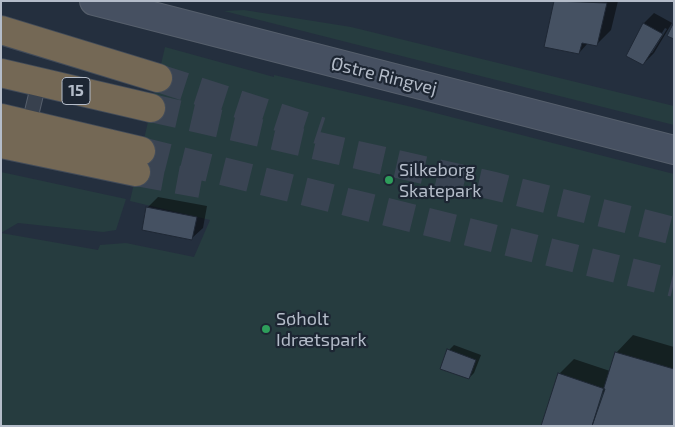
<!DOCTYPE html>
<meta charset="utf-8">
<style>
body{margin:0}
#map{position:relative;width:675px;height:427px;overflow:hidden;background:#242f3e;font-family:"Exo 2",sans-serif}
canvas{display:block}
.frame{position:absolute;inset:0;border:2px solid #b4bcc9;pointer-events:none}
</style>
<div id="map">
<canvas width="675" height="427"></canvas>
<div class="frame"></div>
</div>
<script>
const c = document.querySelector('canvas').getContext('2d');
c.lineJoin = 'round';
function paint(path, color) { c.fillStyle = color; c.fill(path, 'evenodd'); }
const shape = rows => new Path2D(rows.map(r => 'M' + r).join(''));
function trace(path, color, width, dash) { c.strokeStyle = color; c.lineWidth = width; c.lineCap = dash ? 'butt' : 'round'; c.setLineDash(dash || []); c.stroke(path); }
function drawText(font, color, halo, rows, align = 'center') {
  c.font = font + ' "Exo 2",sans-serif'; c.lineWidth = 4.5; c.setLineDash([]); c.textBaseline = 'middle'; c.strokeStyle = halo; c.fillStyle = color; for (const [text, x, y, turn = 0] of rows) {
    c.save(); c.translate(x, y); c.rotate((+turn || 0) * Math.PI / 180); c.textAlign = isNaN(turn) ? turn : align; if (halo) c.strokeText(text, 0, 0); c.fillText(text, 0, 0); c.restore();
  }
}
const green = shape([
 [244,10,351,27,674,106,674,125,224,11],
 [165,47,274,77,274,75,412,107,674,174,674,426,1,426,1,233,98,250,100,245,126,243,194,257,210,220,130,201],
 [1,172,126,199,116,230,103,232,18,223,1,233]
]);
const shadow = shape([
 [555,1,618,1,611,30,596,45,588,43,579,53],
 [654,13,674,24,672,23,654,53,643,64,644,23],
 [665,28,667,29,652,53,649,53],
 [158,197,207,206,203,228,192,238,147,208],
 [633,335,674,347,674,426,559,374,574,359,610,371,616,353],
 [454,345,481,355,474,373,469,378,449,350]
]);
const building = shape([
 [554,1,607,3,597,46,582,43,579,54,544,47,554,1],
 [674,22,674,39,667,36,674,22],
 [643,23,663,34,643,65,626,56,643,23],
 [146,207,197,217,192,240,142,230,146,207],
 [447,349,476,360,469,379,440,369,447,349],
 [615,352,674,369,674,426,592,426,615,352],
 [558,373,605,389,592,426,541,426,558,373]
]);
const motorwayTunnel = shape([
 [158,78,321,131],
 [151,108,494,186,674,231],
 [141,151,674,283],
 [136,172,201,184]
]);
const service = shape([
 [29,124,39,82]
]);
const secondary = shape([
 [94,1,674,150]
]);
const motorway = shape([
 [1,30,158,78],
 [1,73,151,108],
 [1,118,141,151],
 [1,144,136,172]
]);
const markers = [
 [389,180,5,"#2e9e5b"],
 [266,329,5,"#2e9e5b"]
];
const shields = [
 [76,91,28]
];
const shieldNames = [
 ["15",76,91]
];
const streetNames = [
 ["Østre Ringvej",384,76,14]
];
const poiNames = [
 ["Silkeborg",399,170],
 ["Skatepark",399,191],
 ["Søholt",276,319],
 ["Idrætspark",276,340]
];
paint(green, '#263c3f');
paint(shadow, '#0007');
paint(building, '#455162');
trace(building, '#1f2835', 1);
trace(motorwayTunnel, '#3a4453', 28, [28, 14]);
trace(service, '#565f6c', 16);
trace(secondary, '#565f6c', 30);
trace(motorway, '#434c59', 30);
trace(service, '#38414e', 14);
trace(secondary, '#465061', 28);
trace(motorway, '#746855', 28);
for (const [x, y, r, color] of markers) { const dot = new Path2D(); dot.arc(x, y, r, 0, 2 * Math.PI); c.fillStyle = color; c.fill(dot); trace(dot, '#1d2633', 2); }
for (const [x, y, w] of shields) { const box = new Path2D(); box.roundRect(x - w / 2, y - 13.5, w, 27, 4); c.fillStyle = '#1d2633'; c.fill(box); trace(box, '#b4bcc9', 1); }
drawText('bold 16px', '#b4bcc9', null, shieldNames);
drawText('18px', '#b4bcc9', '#1d2633', streetNames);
drawText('18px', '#b4bcc9', '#1d2633', poiNames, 'left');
</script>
